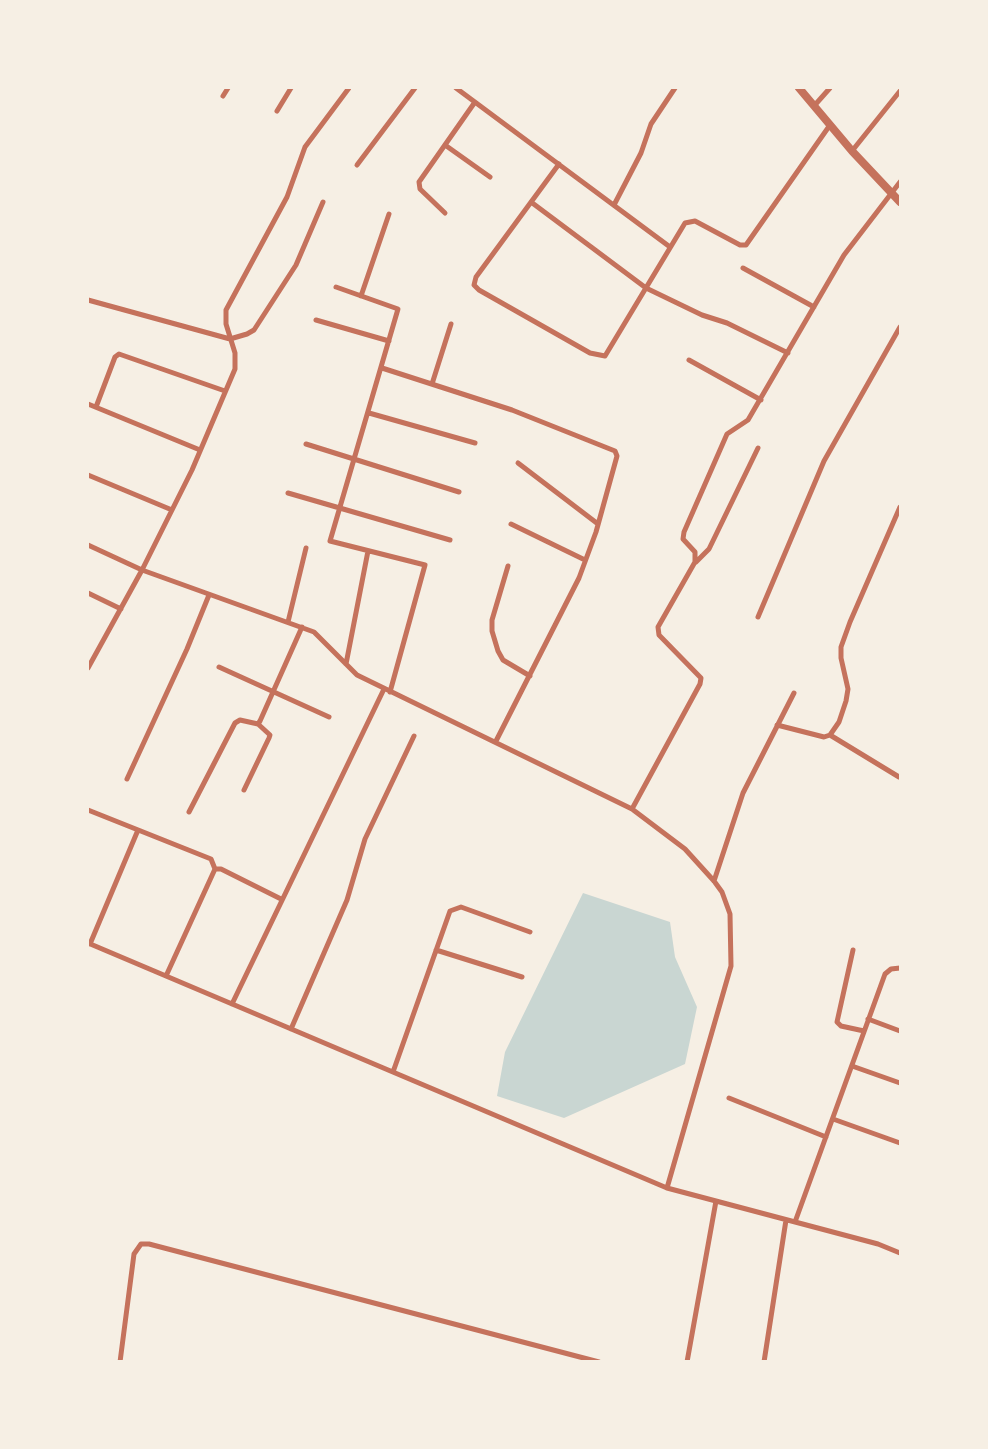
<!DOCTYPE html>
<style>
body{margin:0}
#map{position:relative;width:988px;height:1449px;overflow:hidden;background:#f6efe4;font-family:Poppins,sans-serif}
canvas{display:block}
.frame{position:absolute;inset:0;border:89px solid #f6efe4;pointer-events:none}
</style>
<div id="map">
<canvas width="988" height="1449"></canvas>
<div class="frame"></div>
</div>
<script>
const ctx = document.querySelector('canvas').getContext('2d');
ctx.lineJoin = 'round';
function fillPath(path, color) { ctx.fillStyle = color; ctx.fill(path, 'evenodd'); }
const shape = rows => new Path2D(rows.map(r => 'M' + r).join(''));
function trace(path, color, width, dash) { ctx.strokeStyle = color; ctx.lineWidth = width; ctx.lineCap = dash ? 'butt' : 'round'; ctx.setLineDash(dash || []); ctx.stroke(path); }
fillPath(shape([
 [583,893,670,922,675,957,697,1007,685,1064,564,1118,497,1096,505,1052]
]), '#c9d6d2');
trace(shape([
 [456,88,670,247],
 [223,96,228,88],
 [814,106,830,88],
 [277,111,291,88],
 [445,145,490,177],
 [852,151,900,91],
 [559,164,476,277,474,285,479,290,590,353,605,356,685,223,695,221,740,245,746,245,830,125],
 [357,165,415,88],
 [531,202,646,288,702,315,727,323,788,353],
 [614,205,641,153,651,124,675,88],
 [445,213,420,189,419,182,475,102],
 [743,268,814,307],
 [336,287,398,309,330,541,425,565,390,692],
 [361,296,389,214],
 [88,300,230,339,247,334,254,330,296,265,323,202],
 [316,320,389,341],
 [689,360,761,400],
 [382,368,512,410,615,451,617,456,596,532,579,578,496,741],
 [432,384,451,324],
 [88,404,200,450],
 [96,407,115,357,119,354,225,391],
 [369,413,475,443],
 [306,444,459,492],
 [518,463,598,524],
 [88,475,172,510],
 [288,493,450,540],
 [511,524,585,560],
 [88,545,142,570,314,632,357,675,632,809,685,849,714,881,722,892,730,914,731,966,667,1188],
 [696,562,709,549,758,448],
 [508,566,492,620,492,631,498,651,503,660,530,676],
 [88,593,121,609],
 [758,617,824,461,900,327],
 [288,622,306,548],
 [346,664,368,551],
 [219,667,329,717],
 [88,668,142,570,192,470,235,369,235,353,226,324,226,310,287,197,305,147,349,88],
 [777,725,824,737,830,735,839,722,846,701,848,689,841,658,841,647,850,622,900,507],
 [830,735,899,777],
 [127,779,187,649,209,595],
 [244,790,269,738,270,735,258,724],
 [632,809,700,684,701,678,659,635,658,627,695,562,695,552,683,539,684,532,727,434,748,420,844,255,900,182],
 [88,810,211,859,215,869],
 [189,812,235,723,240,720,258,724,260,721,302,627],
 [714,881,743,793,794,693],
 [88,943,667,1188,878,1244,900,1253],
 [90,944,138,830],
 [436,950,522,977],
 [853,950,837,1022,841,1026,864,1031],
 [166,976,215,869,221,869,281,899],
 [232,1004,384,689],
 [868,1019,900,1031],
 [291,1029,347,900,365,839,414,736],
 [852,1066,900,1083],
 [393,1072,450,911,461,907,530,932],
 [729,1098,826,1137],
 [833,1119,900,1143],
 [795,1222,885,974,891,969,900,968],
 [120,1362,134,1254,141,1244,149,1244,599,1362],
 [687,1362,716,1201],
 [764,1362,786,1220]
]), '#c5725c', 5);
trace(shape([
 [799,88,852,151,900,202]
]), '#c5725c', 8);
</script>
